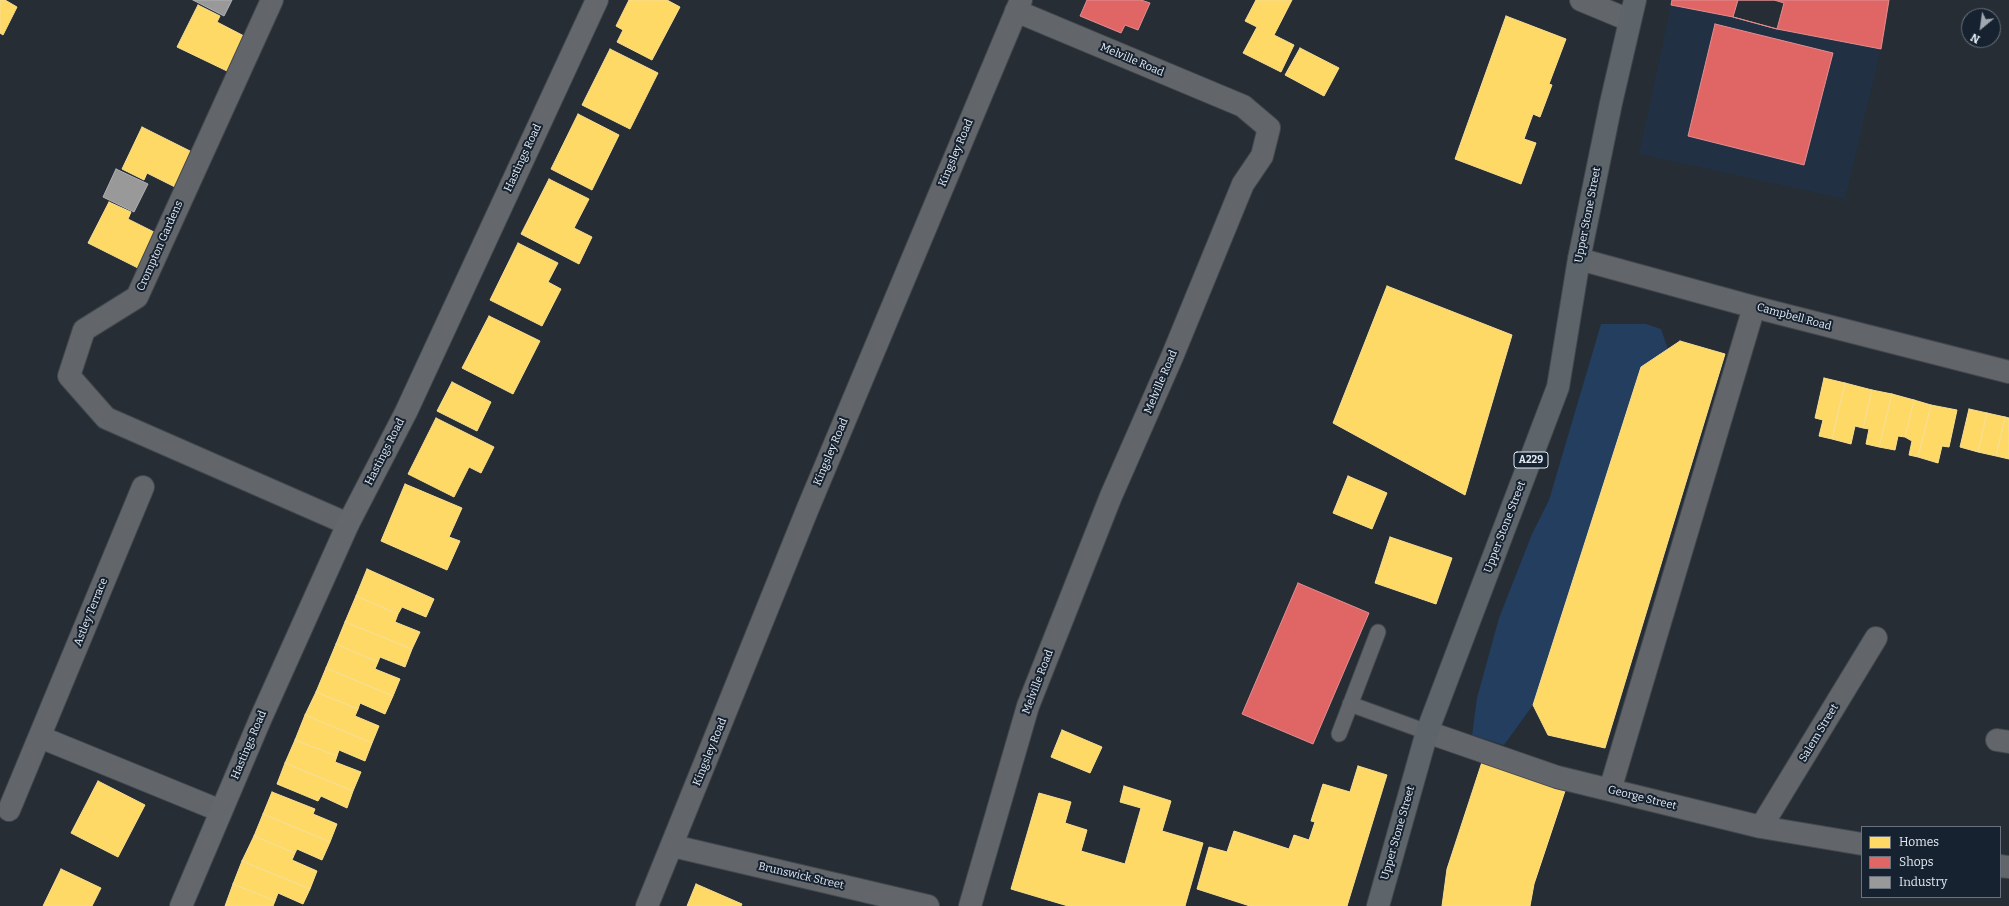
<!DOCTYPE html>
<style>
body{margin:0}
#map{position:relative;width:2009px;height:906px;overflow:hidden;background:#262d34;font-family:Bitter,serif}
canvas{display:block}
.legend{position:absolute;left:1861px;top:826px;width:140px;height:72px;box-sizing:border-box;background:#172230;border:1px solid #69727e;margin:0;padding:5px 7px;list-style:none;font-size:12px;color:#e3ebf4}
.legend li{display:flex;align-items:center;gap:8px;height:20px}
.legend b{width:20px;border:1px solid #69727e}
.north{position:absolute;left:1961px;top:8px;width:40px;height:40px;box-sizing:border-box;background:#172230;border:1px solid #69727e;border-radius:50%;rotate:209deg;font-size:11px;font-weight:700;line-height:16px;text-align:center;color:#e3ebf4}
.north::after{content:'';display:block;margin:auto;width:14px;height:18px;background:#a1a8b1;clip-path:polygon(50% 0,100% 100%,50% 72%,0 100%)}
</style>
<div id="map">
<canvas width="2009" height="906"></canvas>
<ul class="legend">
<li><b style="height:11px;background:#ffd966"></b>Homes</li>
<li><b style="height:11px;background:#e06666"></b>Shops</li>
<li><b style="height:11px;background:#999"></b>Industry</li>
</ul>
<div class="north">N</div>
</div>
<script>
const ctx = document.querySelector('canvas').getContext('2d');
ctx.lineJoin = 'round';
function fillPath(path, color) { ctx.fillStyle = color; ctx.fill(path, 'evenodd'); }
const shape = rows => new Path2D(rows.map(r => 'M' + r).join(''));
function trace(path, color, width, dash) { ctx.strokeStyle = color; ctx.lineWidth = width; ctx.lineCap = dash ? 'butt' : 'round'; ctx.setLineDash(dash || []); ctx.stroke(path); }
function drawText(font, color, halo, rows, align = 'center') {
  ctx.font = font + ' Bitter,serif'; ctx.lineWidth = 4; ctx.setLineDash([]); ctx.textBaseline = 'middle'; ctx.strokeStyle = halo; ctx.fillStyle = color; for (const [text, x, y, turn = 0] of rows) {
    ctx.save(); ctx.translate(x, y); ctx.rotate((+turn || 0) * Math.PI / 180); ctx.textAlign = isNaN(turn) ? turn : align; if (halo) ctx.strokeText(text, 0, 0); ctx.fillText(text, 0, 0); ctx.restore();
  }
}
fillPath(shape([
 [1671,5,1733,17,1777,29,1881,49,1845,199,1639,154]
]), '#223043');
fillPath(shape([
 [1601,324,1646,324,1661,329,1668,349,1641,367,1533,705,1504,745,1472,735,1477,698,1499,618,1532,534,1549,500]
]), '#233e5e');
const homes = shape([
 [0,0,5,0,17,7,3,35,0,33,0,0],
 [629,0,667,0,680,7,652,60,617,42,623,30,616,26,629,0],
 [1256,0,1292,0,1274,35,1294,45,1281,72,1243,53,1257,27,1245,21,1256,0],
 [198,5,220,16,217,22,244,36,227,71,177,47,198,5],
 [1506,16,1566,39,1549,84,1552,85,1540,117,1533,114,1524,139,1536,143,1521,184,1455,159,1506,16],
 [1300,48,1339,68,1324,96,1285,75,1300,48],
 [610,49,658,73,630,129,582,105,610,49],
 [578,114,619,135,592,190,551,169,578,114],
 [142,127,192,152,175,187,147,173,144,180,122,169,142,127],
 [549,179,589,199,574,228,592,237,579,264,521,234,549,179],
 [109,202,131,212,128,219,156,233,138,268,88,243,109,202],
 [518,243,558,263,548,282,561,289,542,326,490,300,518,243],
 [1387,286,1512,335,1465,495,1333,423,1387,286],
 [489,316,540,341,513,394,462,368,489,316],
 [1680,341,1725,354,1605,748,1548,735,1533,705,1641,367,1680,341],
 [1824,378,1845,383,1832,439,1819,436,1823,420,1815,418,1824,378],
 [452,382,491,402,477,431,437,411,452,382],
 [1845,383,1872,390,1863,428,1855,426,1851,444,1832,439,1845,383],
 [1872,390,1892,394,1879,447,1866,444,1869,429,1863,428,1872,390],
 [1892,394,1914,400,1905,437,1898,436,1895,450,1879,447,1892,394],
 [1914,400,1931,405,1918,457,1909,455,1912,441,1905,437,1914,400],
 [1931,405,1957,410,1949,447,1942,446,1938,463,1918,457,1931,405],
 [1969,409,1987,413,1978,452,1960,447,1969,409],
 [1987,413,2005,417,1996,456,1978,452,1987,413],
 [2005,417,2009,418,2009,459,1996,456,2005,417],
 [436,418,494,447,481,473,469,467,454,497,408,474,436,418],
 [1348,476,1387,493,1372,529,1333,513,1348,476],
 [405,484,462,508,449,537,460,541,447,570,381,541,405,484],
 [1390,537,1452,558,1436,604,1375,583,1390,537],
 [367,569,434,599,426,617,402,607,398,614,356,596,367,569],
 [356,596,398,614,395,622,420,632,412,649,345,622,356,596],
 [345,622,412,649,405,667,380,657,378,662,336,644,345,622],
 [336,644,378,662,375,669,400,679,393,696,326,668,336,644],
 [326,668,393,696,385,714,360,703,358,709,316,692,326,668],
 [316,692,358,709,355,716,379,726,372,743,305,715,316,692],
 [305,715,372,743,365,761,339,750,337,756,295,740,305,715],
 [1062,730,1102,747,1090,773,1051,757,1062,730],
 [295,740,337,756,335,762,361,772,353,791,285,763,295,740],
 [1483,759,1566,788,1534,884,1530,906,1442,906,1447,869,1483,759],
 [285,763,353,791,347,808,321,796,318,801,277,784,285,763],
 [1358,766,1387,775,1347,906,1250,906,1197,889,1209,847,1227,852,1234,831,1289,849,1294,835,1309,840,1315,822,1311,821,1323,784,1350,792,1358,766],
 [98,781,145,805,118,857,71,833,98,781],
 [1124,786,1171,801,1162,831,1203,843,1185,906,1068,906,1011,889,1039,793,1071,802,1065,823,1087,830,1081,851,1125,864,1141,808,1120,802,1124,786],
 [272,792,315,809,313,814,337,824,330,842,263,814,272,792],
 [263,814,330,842,322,860,297,849,295,853,254,836,263,814],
 [254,836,295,853,292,860,317,871,310,889,242,861,254,836],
 [242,861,310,889,303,904,278,893,275,901,233,884,242,861],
 [61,869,101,888,92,906,43,906,61,869],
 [233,884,275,901,273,906,225,906,233,884],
 [696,884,742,904,741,906,687,906,696,884]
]);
fillPath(homes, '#ffd966');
trace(homes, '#f7de91', 1);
const shops = shape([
 [1087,0,1141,0,1150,3,1138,30,1125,25,1121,33,1080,16,1087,0],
 [1672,0,1889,0,1881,49,1777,29,1733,17,1671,5,1672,0],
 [1738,0,1774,0,1784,3,1777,29,1733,17,1738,0],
 [1715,24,1833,53,1804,165,1688,136,1715,24],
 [1298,583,1369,613,1313,744,1242,714,1298,583]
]);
fillPath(shops, '#e06666');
trace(shops, '#e18e91', 1);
const industry = shape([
 [193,0,232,0,224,16,193,0],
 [116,169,148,184,134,212,103,197,116,169]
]);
fillPath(industry, '#999');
trace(industry, '#afb2b4', 1);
const lane = shape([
 [1350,704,1427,732],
 [1339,734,1378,632]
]);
const street = shape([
 [272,0,137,297,84,330,69,376,106,418,348,524],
 [1581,0,1629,20],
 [1579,259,1754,307,2009,372],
 [1427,732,1557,777,1761,827,1862,844],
 [40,737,221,811],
 [1997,740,2009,742],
 [1610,790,1754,307],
 [9,810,143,487],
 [1761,827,1876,638],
 [673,846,928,906],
 [2000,866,2009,867],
 [647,906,808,508,1021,0],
 [970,906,1028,706,1111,496,1172,357,1243,184,1262,156,1269,128,1243,106,1016,11]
]);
const secondary = shape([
 [181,906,260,720,348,524,406,412,597,0]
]);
const highway = shape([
 [1378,906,1427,732,1558,387,1579,259,1611,103,1635,0]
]);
trace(lane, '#41484e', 17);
trace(street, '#41484e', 24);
trace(secondary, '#41484e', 24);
trace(highway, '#41484e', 24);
trace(lane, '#626569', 15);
trace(street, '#626569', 22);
trace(secondary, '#64686c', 22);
trace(highway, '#5d646a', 22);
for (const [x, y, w] of [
 [1531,460,34]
]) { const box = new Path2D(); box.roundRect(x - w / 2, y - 8, w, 16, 3); ctx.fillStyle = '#172230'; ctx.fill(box); trace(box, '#e3ebf4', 1); }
drawText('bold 10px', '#e3ebf4', null, [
 ["A229",1531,460]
]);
drawText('11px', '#e3ebf4', '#172230', [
 ["Melville Road",1132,60,23],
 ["Kingsley Road",956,153,-67],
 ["Hastings Road",523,158,-65],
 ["Upper Stone Street",1588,215,-79],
 ["Crompton Gardens",160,246,-66],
 ["Campbell Road",1794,317,15],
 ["Melville Road",1161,382,-67],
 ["Hastings Road",385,452,-63],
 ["Kingsley Road",831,452,-67],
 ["Upper Stone Street",1505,527,-69],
 ["Astley Terrace",91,612,-68],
 ["Melville Road",1038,682,-69],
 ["Salem Street",1819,733,-59],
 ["Hastings Road",249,745,-67],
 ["Kingsley Road",710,752,-68],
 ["George Street",1642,798,14],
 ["Upper Stone Street",1398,833,-74],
 ["Brunswick Street",801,876,13]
]);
</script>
